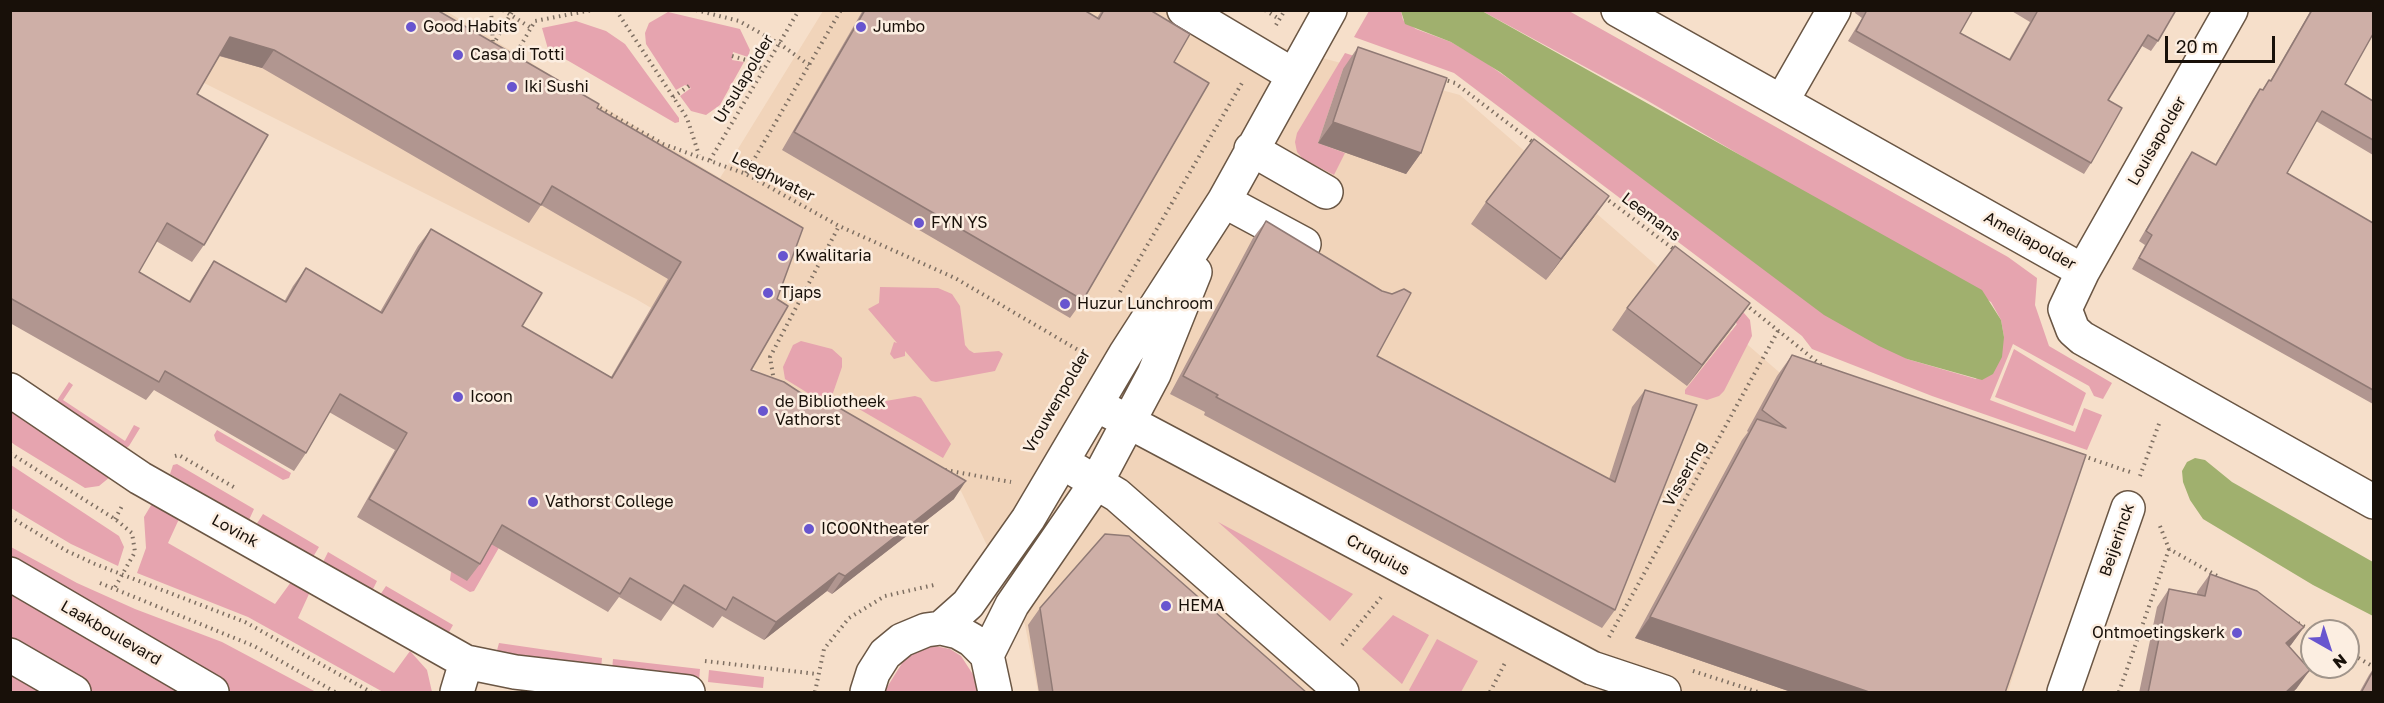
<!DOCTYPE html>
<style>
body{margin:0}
#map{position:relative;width:2384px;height:703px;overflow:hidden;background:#f6dfca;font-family:"Golos Text",sans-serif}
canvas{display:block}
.frame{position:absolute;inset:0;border:12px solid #181009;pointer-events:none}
.north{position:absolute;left:2300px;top:619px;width:60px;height:60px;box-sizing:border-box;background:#fceee1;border:2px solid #a1958b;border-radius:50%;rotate:141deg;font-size:16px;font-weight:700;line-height:24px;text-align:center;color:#181009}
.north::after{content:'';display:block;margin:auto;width:21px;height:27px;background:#6855cf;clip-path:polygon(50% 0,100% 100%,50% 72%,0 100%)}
.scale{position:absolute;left:2165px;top:36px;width:110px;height:27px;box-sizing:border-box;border:3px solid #181009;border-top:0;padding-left:8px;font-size:18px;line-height:21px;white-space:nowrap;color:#181009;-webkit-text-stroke:4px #fceee1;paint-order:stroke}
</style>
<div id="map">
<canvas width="2384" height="703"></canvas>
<div class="frame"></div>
<div class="north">N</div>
<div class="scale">20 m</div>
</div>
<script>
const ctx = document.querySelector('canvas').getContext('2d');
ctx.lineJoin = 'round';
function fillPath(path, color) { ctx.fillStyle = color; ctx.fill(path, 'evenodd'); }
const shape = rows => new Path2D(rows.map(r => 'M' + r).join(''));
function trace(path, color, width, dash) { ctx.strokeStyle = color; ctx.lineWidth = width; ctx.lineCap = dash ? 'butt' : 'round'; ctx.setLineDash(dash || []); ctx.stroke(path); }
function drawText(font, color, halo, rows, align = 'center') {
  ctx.font = font + ' "Golos Text",sans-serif'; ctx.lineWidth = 5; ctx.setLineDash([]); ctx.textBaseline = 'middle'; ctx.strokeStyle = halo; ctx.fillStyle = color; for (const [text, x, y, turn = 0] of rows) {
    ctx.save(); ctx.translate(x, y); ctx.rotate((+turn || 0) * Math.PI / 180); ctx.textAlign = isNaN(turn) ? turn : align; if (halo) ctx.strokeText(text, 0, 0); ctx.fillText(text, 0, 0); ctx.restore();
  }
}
fillPath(shape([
 [60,11,446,11,720,178,823,11,1179,11,1222,31,1460,95,1779,372,2076,474,2008,692,1038,692,1025,625,961,491,636,299]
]), '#f1d4ba');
fillPath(shape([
 [1369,11,1401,11,1403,20,1416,29,1451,42,1482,60,1907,359,1976,379,2004,337,2001,320,1991,302,1648,101,1482,11,1569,11,2008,257,2037,278,2035,305,2049,346,2112,383,2103,399,2094,396,2089,386,2013,344,1990,400,2075,432,2084,408,2102,415,2087,450,1932,396,1812,349,1802,336,1779,318,1454,73,1354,37],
 [668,12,740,29,750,50,748,57,733,52,732,60,744,62,720,105,706,115,691,111,680,96,691,88,685,85,676,90,646,44,645,33,649,23],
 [576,21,606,31,625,44,679,118,679,122,675,123,548,49,542,28],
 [1345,53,1382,65,1343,69,1318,143,1345,153,1334,175,1303,159,1297,152,1295,142,1297,133],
 [880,287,938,288,952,294,960,306,965,345,969,350,974,353,999,351,1003,354,995,371,936,382,931,381,905,351,905,356,894,359,890,354,894,342,897,343,868,309,879,303],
 [1738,306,1750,320,1752,336,1724,391,1719,396,1707,400,1685,394,1685,390,1737,324,1729,317],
 [801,341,832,349,842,358,842,367,833,393,829,397,816,398,785,379,783,367,793,345],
 [2014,349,2086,393,2073,426,1995,397],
 [69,382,73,385,63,400,113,433,125,441,134,425,140,428,129,446,126,448,108,437,56,402],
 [915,396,921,398,951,444,943,458,859,409,862,405],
 [10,411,91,466,110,477,99,486,85,488,15,445,11,442],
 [217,430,291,473,289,478,283,480,216,441,214,435],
 [177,464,254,509,249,520,170,474,173,465],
 [11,465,119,536,124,547,118,566,71,544,11,508],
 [153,502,179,519,168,543,275,604,291,582,309,594,298,618,394,673,410,651,427,670,432,692,383,692,248,617,137,573,146,548,144,517],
 [263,514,319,547,313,557,256,525],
 [1218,522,1353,594,1330,621],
 [499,527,508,532,474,591,470,592,450,580,451,572],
 [11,547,77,583,135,609,222,642,316,692,230,692,11,564],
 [328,552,377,581,372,591,323,562],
 [11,586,193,692,94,692,11,643],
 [386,586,453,625,448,634,380,595],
 [1393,615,1429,635,1402,684,1362,649],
 [1437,639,1478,661,1461,692,1411,692,1409,690],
 [499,643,602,658,601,669,496,654],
 [935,646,950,649,961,656,974,676,977,692,884,692,904,660,916,651],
 [613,659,700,669,699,681,612,670],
 [11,667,54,692,11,692],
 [709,670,764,677,763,688,708,682]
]), '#e6a4af');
fillPath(shape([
 [1401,11,1482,11,1982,290,2001,320,2004,337,2002,357,1993,374,1982,380,1907,359,1879,346,1824,315,1500,72,1451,42,1405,24],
 [2195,458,2205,460,2232,482,2373,562,2373,616,2313,585,2203,519,2190,500,2183,482,2182,471,2187,462]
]), '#a0b06e');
const minor = shape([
 [1184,10,1293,75],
 [1618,10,2083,271,2065,309,2073,330,2082,338,2374,502],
 [1782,101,1834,10],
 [1251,149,1326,192],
 [1224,201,1304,244],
 [2083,271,2231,10],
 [10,390,140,478,466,662,515,672,688,692],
 [1097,405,1592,668,1664,692],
 [1077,471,1117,495,1342,692],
 [941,628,968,604,1028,519,1126,353,1224,201,1330,10],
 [987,655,1012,605,1096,483,1154,374,1195,272],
 [457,692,466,662],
 [867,692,873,673,885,654,902,640,926,630,941,628,958,632,972,640,987,655,995,692],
 [2064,692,2128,508]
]);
const major = shape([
 [10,574,212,692],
 [10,655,74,692]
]);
trace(minor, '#6a5644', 36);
trace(major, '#6a5644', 36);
trace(shape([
 [491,10,493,44],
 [503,10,531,28],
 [616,10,687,118,699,155],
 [696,10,739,21,780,44,809,65],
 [1265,10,1279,19],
 [1276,25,1285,10],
 [493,45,513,10],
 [732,56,746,60,764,70],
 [514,57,535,21,592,10],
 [1442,79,1455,83,1534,143],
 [673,97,689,86],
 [595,105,663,144,746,174,839,226,955,278,1085,354],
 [710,160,799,10],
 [746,173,841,10],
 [1604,197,1675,250],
 [1120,292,1242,83],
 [1745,304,1821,365],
 [774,381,770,357,839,226],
 [10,453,115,519,132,533,135,552,114,589],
 [175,456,179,455,237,489],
 [2083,456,2130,472],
 [945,470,1011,482],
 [2140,476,2160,421],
 [10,517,67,551,95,564,245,622,371,692],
 [115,519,122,506],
 [2160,526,2169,549,2219,577],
 [100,583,254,646,335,692],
 [2298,623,2312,631],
 [1609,637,1778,331],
 [1342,645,1383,595],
 [2348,652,2374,667],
 [705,661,817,674],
 [1693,671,1758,692],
 [815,692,824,649,849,618,885,596,934,585],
 [1490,692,1506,661],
 [2119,692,2169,549]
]), '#7e6f62', 4, [1.5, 4.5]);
trace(minor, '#fff', 33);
trace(major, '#fff', 33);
fillPath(shape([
 [10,10,437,10,597,108,777,299,751,370,954,499,832,594,827,591,764,640,722,616,713,628,673,604,661,621,619,597,608,612,491,544,480,564,467,581,357,517,395,450,329,412,306,453,294,471,154,390,146,400,10,323],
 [219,56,262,68,529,223,541,205,668,279,611,377,522,326,431,229,418,246,380,312,306,268,293,286,284,302,214,261,202,279,189,301,139,272,156,241,192,262,204,245,197,94],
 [863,10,1084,10,1097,18,1102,10,1150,10,1174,62,1083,300,1070,318,782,150],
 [1856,10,1973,10,1960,33,2009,59,2030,22,2010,10,2176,10,2158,41,2151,51,2142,46,2108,100,2091,163,2084,174,1848,41,1862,18,1855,13],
 [2311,10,2373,10,2345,84,2373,101,2373,155,2316,121,2287,173,2373,223,2373,404,2132,269,2145,245,2139,241,2185,162,2192,152,2215,165,2253,99,2260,89,2262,90,2269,80,2270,81],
 [1358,47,1421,153,1406,174,1318,143,1343,69],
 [1486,202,1594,217,1546,280,1471,224],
 [1266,221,1377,356,1609,479,1632,407,1645,390,1615,610,1602,628,1204,415,1205,412,1170,394,1253,238],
 [1627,308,1735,324,1687,386,1612,330],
 [1792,355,2005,693,1794,693,1635,638,1742,440,1748,432,1747,431,1777,376],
 [2210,574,2304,627,2289,647,2297,688,2292,693,2139,693,2157,607,2169,589,2197,594,2197,592],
 [1040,608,1307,693,1039,693,1028,625],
 [2373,669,2373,693,2359,693,2369,675]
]), '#b19690');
fillPath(shape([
 [230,37,274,50,262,68,217,55],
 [1333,122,1421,153,1406,174,1318,143],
 [1609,196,1594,217,1546,280,1561,259],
 [1750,303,1735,324,1687,386,1702,365],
 [966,481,954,499,832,594,845,576],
 [839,573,827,591,764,640,776,622],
 [1650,617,1872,693,1794,693,1635,638],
 [2304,627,2291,645,2273,661,2286,643],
 [2310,670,2297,688,2292,693,2285,693]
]), '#907a75');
const building = shape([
 [10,10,437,10,599,104,597,108,803,228,777,299,788,306,751,370,784,382,813,401,817,395,966,481,845,576,839,573,776,622,733,597,726,610,684,585,673,603,630,578,620,594,502,525,480,564,369,499,407,433,340,394,306,453,165,371,159,382,10,298,10,10],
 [230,37,274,50,541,205,552,186,681,262,612,378,522,326,542,293,431,229,382,313,306,268,286,302,214,261,190,302,139,272,167,223,204,245,268,135,197,94,230,37],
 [865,10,1084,10,1099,19,1104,10,1150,10,1190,34,1174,62,1209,83,1083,300,794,132,865,10],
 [1867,10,1973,10,1960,33,2010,60,2037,12,2035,10,2176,10,2158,41,2148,35,2108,100,2122,108,2091,163,1856,31,1867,10],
 [2312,10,2373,10,2373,34,2345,84,2373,101,2373,140,2322,111,2287,173,2373,223,2373,390,2139,258,2152,235,2146,231,2192,152,2216,165,2260,89,2263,90,2269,80,2271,81,2312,10],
 [1358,47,1447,78,1421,153,1333,122,1358,47],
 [1534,139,1609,196,1561,259,1486,202,1534,139],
 [1266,221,1382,291,1392,294,1404,289,1411,293,1377,356,1615,482,1645,390,1697,405,1615,610,1216,397,1218,395,1183,376,1266,221],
 [1675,246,1750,303,1702,365,1627,308,1675,246],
 [1792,355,2086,455,2005,693,1872,693,1650,617,1757,419,1786,428,1762,410,1792,355],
 [1105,534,1129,536,1307,693,1053,693,1040,608,1105,534],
 [2210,574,2257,591,2304,627,2286,643,2310,670,2285,693,2148,693,2169,589,2205,596,2210,574],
 [2373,671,2373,693,2361,693,2373,671]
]);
fillPath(building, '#ceafa7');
trace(building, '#907a75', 1.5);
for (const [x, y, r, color] of [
 [411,27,6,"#6855cf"],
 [861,27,6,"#6855cf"],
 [458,55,6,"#6855cf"],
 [512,87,6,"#6855cf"],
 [919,223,6,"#6855cf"],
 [783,256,6,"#6855cf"],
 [768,293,6,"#6855cf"],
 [1065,304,6,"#6855cf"],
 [458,397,6,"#6855cf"],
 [763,411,6,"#6855cf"],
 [533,502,6,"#6855cf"],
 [809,529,6,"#6855cf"],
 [1166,606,6,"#6855cf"],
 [2237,633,6,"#6855cf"]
]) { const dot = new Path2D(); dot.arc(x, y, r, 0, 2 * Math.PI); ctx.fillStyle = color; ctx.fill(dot); trace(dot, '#fceee1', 2); }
drawText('16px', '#181009', '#fceee1', [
 ["Good Habits",423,27],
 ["Jumbo",873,27],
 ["Casa di Totti",470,55],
 ["Iki Sushi",524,87],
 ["FYN YS",931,223],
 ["Kwalitaria",795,256],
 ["Tjaps",780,293],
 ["Huzur Lunchroom",1077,304],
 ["Icoon",470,397],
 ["de Bibliotheek",775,402],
 ["Vathorst",775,420],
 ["Vathorst College",545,502],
 ["ICOONtheater",821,529],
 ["HEMA",1178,606],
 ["Ontmoetingskerk",2225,633,"right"]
], 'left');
drawText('16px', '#181009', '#fceee1', [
 ["Ursulapolder",744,79,-59],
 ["Louisapolder",2157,141,-60],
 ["Leeghwater",773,177,27],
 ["Leemans",1651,217,37],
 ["Ameliapolder",2030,241,29],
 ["Vrouwenpolder",1057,401,-60],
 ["Vissering",1685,474,-61],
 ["Lovink",235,531,29],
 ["Beijerinck",2117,540,-71],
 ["Cruquius",1378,555,28],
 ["Laakboulevard",111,633,30]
]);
</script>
